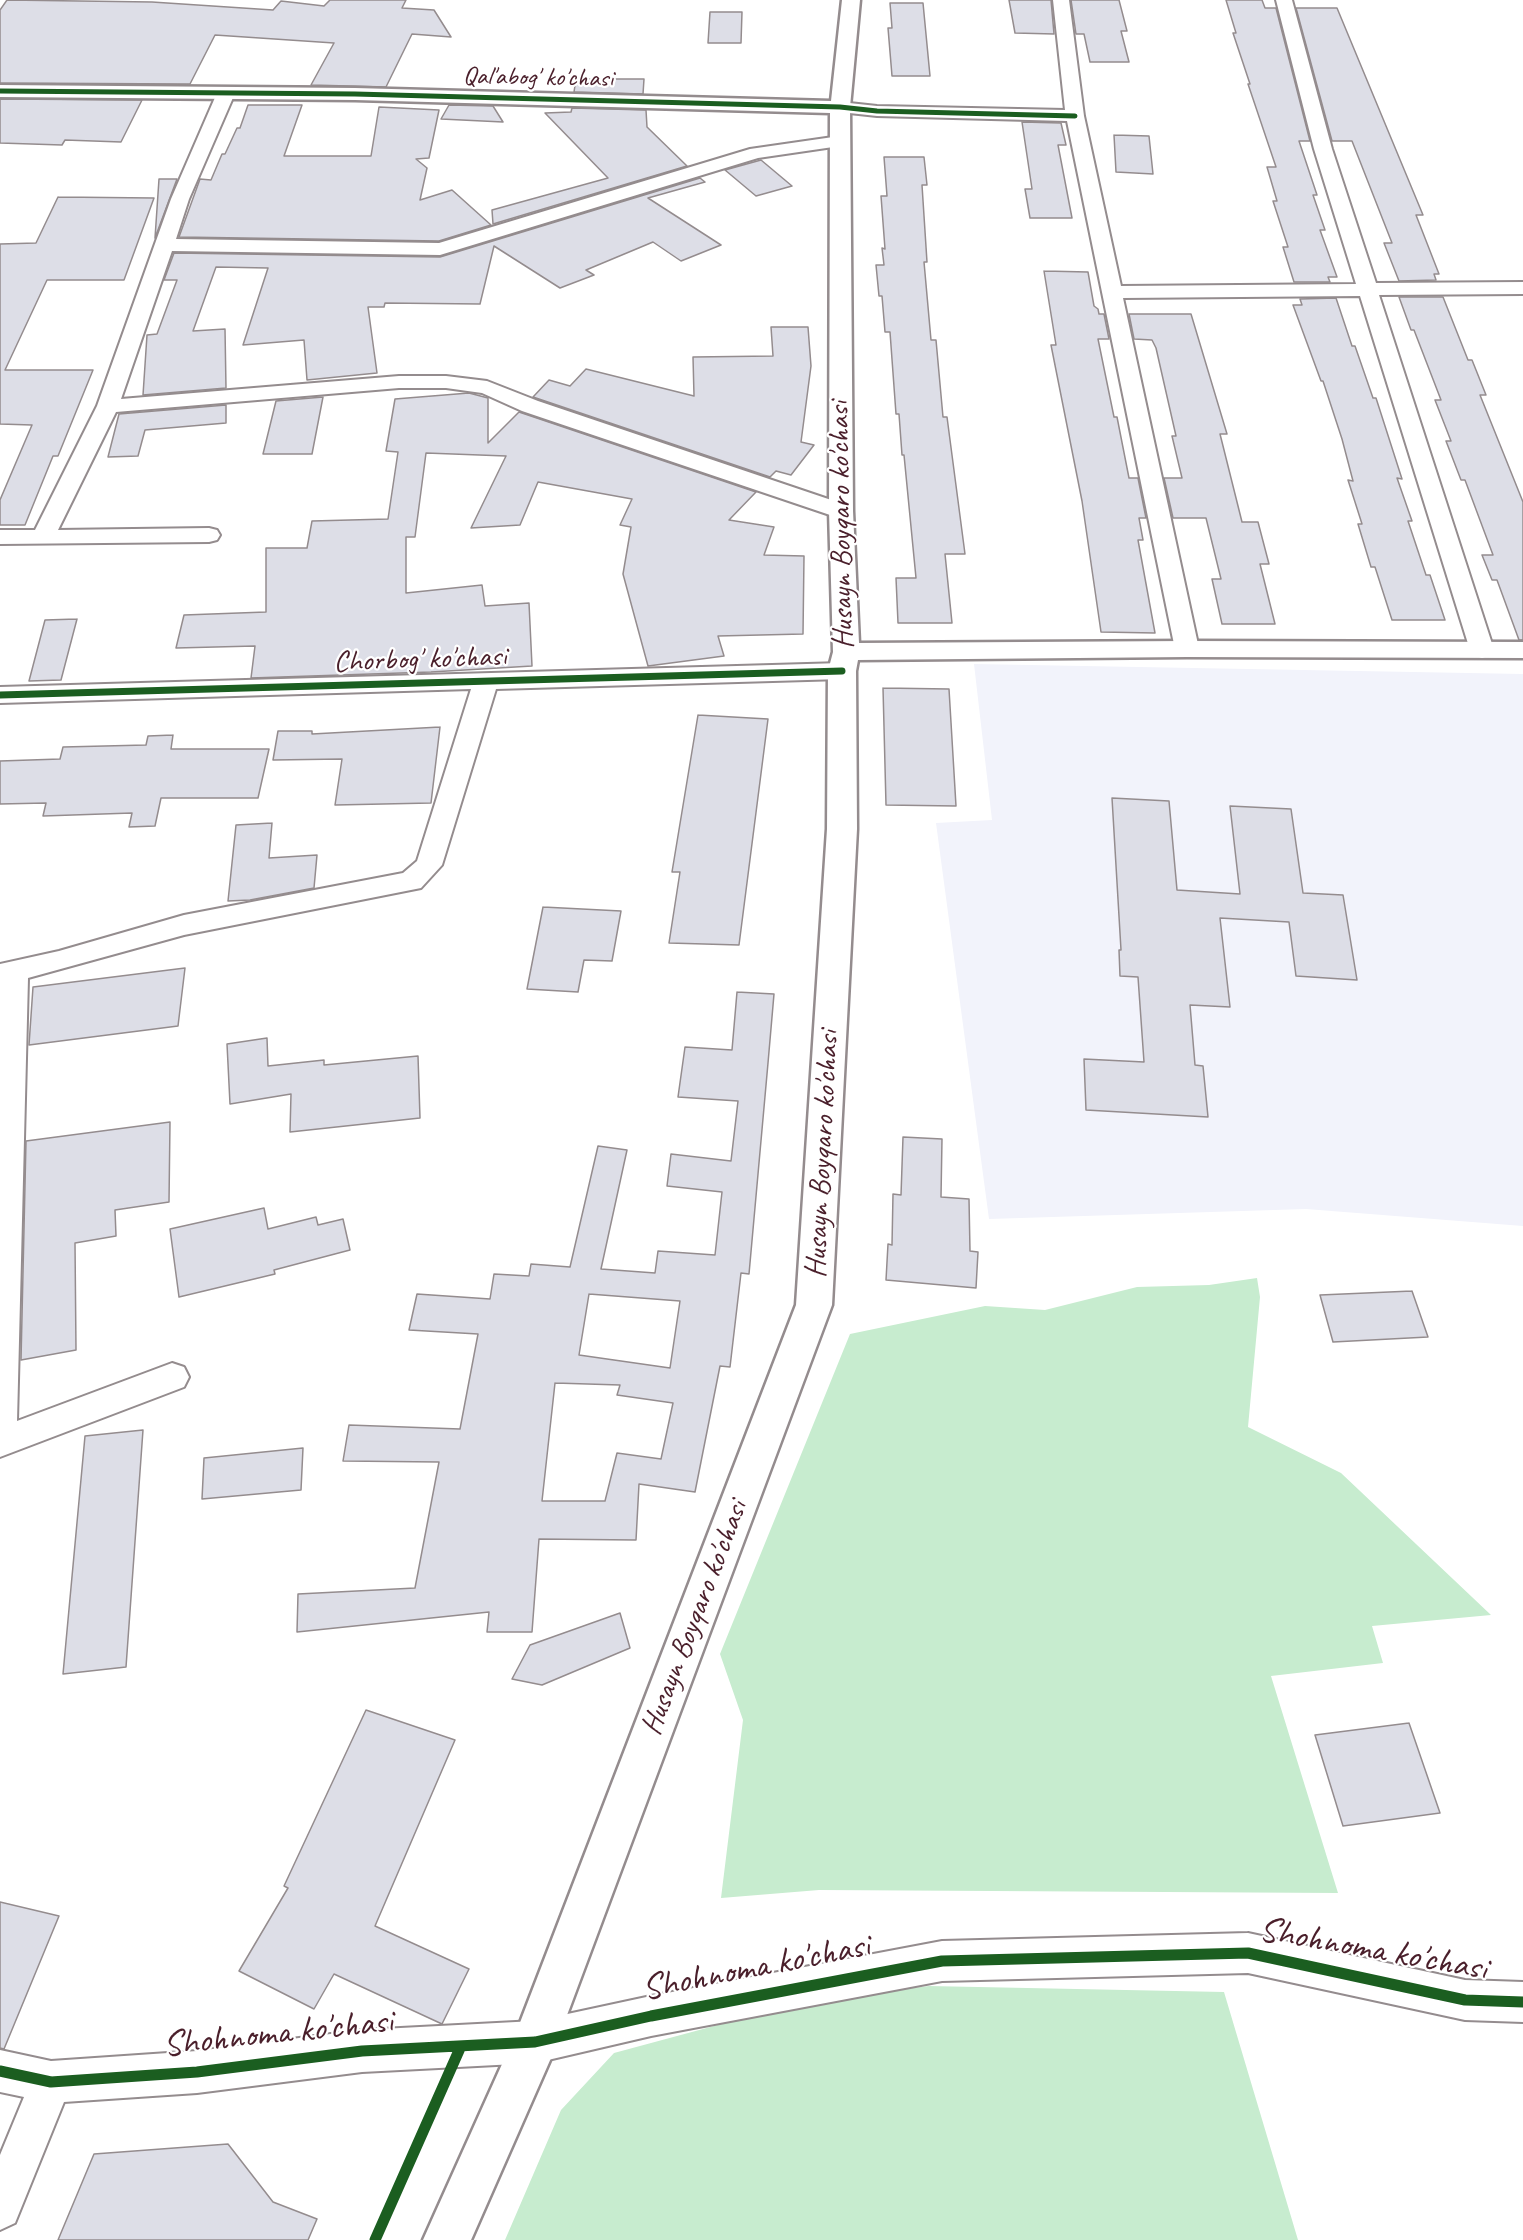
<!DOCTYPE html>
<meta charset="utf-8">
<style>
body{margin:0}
canvas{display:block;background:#fff}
</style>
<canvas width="1523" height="2240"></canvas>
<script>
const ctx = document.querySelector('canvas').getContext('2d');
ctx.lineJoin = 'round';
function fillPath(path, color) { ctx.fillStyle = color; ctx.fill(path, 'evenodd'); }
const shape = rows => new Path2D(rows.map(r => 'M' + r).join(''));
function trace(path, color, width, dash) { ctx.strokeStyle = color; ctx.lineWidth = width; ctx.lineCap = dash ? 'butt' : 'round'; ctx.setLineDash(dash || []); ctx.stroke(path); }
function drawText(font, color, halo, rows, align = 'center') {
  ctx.font = font + ' Caveat,sans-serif'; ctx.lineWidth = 4.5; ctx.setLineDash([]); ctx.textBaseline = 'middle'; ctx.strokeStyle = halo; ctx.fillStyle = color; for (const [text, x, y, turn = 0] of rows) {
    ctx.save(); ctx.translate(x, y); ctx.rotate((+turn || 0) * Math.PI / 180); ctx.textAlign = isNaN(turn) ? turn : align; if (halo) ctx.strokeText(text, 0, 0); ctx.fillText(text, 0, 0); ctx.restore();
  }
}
fillPath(shape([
 [974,664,1523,674,1523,1226,1306,1209,989,1219,936,823,992,820]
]), '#f2f3fb');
fillPath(shape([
 [1257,1278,1260,1297,1248,1427,1341,1473,1491,1615,1372,1626,1383,1663,1271,1676,1338,1893,819,1890,721,1898,743,1720,720,1654,850,1334,985,1306,1045,1310,1137,1287,1209,1285],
 [929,1986,1224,1992,1298,2240,505,2240,561,2110,614,2053,803,2002]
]), '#c7eccf');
const building = shape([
 [7,0,152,2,273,10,281,1,324,6,330,0,406,0,402,8,434,10,451,37,412,34,386,87,311,85,334,43,215,35,190,84,0,83,0,10,7,0],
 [1009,0,1051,0,1054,34,1015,33,1009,0],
 [1071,0,1119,0,1127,31,1121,31,1129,62,1090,62,1084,34,1076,34,1071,0],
 [1226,0,1262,0,1265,8,1276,8,1310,141,1299,141,1317,195,1313,195,1325,230,1320,230,1337,277,1328,277,1330,282,1294,282,1283,247,1288,247,1273,201,1277,201,1267,167,1276,167,1248,84,1250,84,1233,33,1236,33,1226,0],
 [890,3,923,3,930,76,892,76,888,28,892,28,890,3],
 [1296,8,1337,8,1423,215,1416,215,1439,274,1434,274,1436,280,1399,281,1384,243,1392,243,1352,141,1332,141,1296,8],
 [710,12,742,12,741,43,708,43,710,12],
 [576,79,644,79,643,94,574,92,576,79],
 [0,99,142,100,121,142,65,140,62,145,0,143,0,99],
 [248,105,302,105,284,156,371,156,379,107,439,110,429,158,416,159,427,168,420,200,452,190,491,225,439,241,179,237,200,179,211,180,222,154,225,154,237,128,240,128,248,105],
 [449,105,493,106,503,122,441,119,449,105],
 [572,108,646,110,647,127,687,166,493,224,492,210,608,178,545,113,571,112,572,108],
 [1022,122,1061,123,1066,145,1058,145,1072,218,1030,218,1025,189,1032,189,1022,122],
 [1114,135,1149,136,1153,174,1116,172,1114,135],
 [884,157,924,157,927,185,922,185,927,262,924,262,931,340,936,340,943,417,947,417,965,554,945,554,952,623,898,623,896,578,916,578,904,455,902,455,899,414,896,414,890,332,885,332,882,296,879,296,876,265,884,265,882,248,885,249,881,196,887,196,884,157],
 [761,160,792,186,756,196,725,170,761,160],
 [700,178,705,182,648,198,721,245,681,261,653,242,586,270,594,275,560,288,494,246,480,304,385,303,384,307,368,307,377,373,307,380,304,340,243,345,268,268,216,267,193,331,225,329,226,388,143,395,147,335,157,334,177,280,164,280,174,253,440,257,700,178],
 [159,179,177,179,155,238,159,179],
 [58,197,154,198,124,280,47,280,5,370,93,370,58,456,53,456,25,525,0,525,0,500,32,425,0,424,0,244,36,243,58,197],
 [1044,271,1088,272,1094,306,1098,309,1099,314,1104,314,1109,339,1098,339,1114,417,1117,417,1129,478,1138,478,1146,518,1139,518,1143,540,1138,540,1155,633,1101,632,1082,501,1051,345,1056,345,1044,271],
 [1399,297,1443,297,1468,360,1472,360,1486,395,1480,395,1523,502,1523,640,1519,640,1497,580,1492,580,1482,555,1493,555,1465,480,1461,480,1446,441,1451,441,1435,400,1441,400,1414,330,1411,330,1399,297],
 [1336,298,1352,346,1355,346,1373,398,1376,398,1402,479,1397,478,1412,521,1408,521,1426,575,1430,575,1445,620,1392,620,1375,567,1371,567,1358,524,1362,524,1348,480,1353,481,1342,439,1323,381,1321,381,1293,305,1302,305,1300,299,1336,298],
 [1129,314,1191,314,1227,434,1220,434,1242,522,1258,522,1269,564,1260,564,1275,624,1222,624,1212,579,1221,579,1206,518,1173,518,1164,478,1182,478,1172,436,1176,436,1156,348,1152,340,1134,339,1129,314],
 [771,327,808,327,811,366,801,442,814,445,791,475,776,471,770,477,533,397,549,380,570,386,586,369,694,396,693,357,773,356,771,327],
 [469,393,488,398,488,443,519,412,756,492,729,520,774,527,764,555,804,556,803,634,718,636,724,656,648,666,623,574,631,527,620,525,632,499,538,482,520,525,471,528,506,456,426,453,415,537,406,537,406,593,482,585,485,606,529,603,532,666,431,672,251,678,255,646,176,648,184,615,266,612,266,548,307,548,312,521,388,519,398,452,386,451,395,399,469,393],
 [323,397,312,454,263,454,276,401,323,397],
 [226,405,226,423,145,430,138,456,108,457,119,414,226,405],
 [77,619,61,680,29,681,45,620,77,619],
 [883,688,949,689,956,806,886,805,883,688],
 [698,715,768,719,739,945,669,943,680,872,672,872,698,715],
 [440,727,431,803,335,805,342,759,273,760,278,731,312,731,312,734,440,727],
 [173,735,171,749,269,749,258,798,161,798,155,826,129,827,132,813,43,816,46,803,0,804,0,761,60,759,63,747,146,745,148,736,173,735],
 [1112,798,1169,801,1177,890,1240,894,1230,806,1291,809,1303,893,1343,895,1357,980,1296,976,1289,922,1220,918,1230,1007,1190,1005,1195,1065,1203,1066,1208,1117,1086,1110,1084,1059,1144,1062,1138,977,1120,976,1119,950,1121,950,1112,798],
 [272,823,269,858,317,855,314,888,250,900,228,901,236,825,272,823],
 [543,907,621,911,612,961,584,960,578,992,527,989,543,907],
 [185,968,178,1026,29,1045,33,987,185,968],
 [737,992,774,994,768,1063,749,1274,741,1273,730,1367,720,1366,695,1492,639,1484,636,1540,539,1539,532,1632,487,1632,489,1612,297,1632,298,1594,415,1588,439,1462,343,1461,349,1425,460,1429,478,1334,409,1330,417,1294,490,1299,494,1274,529,1276,531,1264,570,1267,598,1146,627,1150,601,1269,655,1273,658,1251,715,1255,722,1192,667,1186,671,1154,731,1161,738,1101,678,1097,685,1047,732,1050,737,992],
 [589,1294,680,1301,670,1368,579,1355,589,1294],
 [555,1383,620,1385,617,1395,673,1403,661,1459,617,1453,605,1501,542,1501,555,1383],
 [267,1038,268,1066,324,1060,324,1065,418,1056,420,1118,290,1132,291,1094,230,1104,227,1044,267,1038],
 [170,1122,169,1202,115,1210,116,1236,75,1243,76,1350,21,1360,26,1141,170,1122],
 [903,1137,942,1139,941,1197,969,1199,970,1251,978,1252,976,1288,886,1280,888,1244,892,1245,893,1194,901,1195,903,1137],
 [264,1208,268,1229,316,1217,318,1225,343,1219,350,1250,274,1270,275,1274,179,1297,170,1229,264,1208],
 [1412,1291,1428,1337,1333,1342,1320,1295,1412,1291],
 [143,1430,126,1667,63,1674,85,1436,143,1430],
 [303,1448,301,1490,202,1499,204,1458,303,1448],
 [620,1613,630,1648,542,1685,512,1679,530,1645,620,1613],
 [366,1710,455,1740,375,1926,469,1969,442,2024,334,1974,314,2009,239,1971,288,1888,284,1886,366,1710],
 [1409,1723,1440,1813,1343,1826,1315,1735,1409,1723],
 [0,1902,59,1916,4,2049,0,2048,0,1902],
 [228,2144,273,2202,317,2219,308,2240,58,2240,94,2154,228,2144]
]);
fillPath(building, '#dddee7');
trace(building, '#948c8e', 1.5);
const street = shape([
 [1053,0,1069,0,1084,116,1121,286,1356,284,1314,149,1276,0,1292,0,1332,149,1376,283,1523,282,1523,294,1379,295,1494,650,1491,655,1482,658,1473,655,1470,650,1360,296,1123,298,1199,649,1196,654,1187,657,1178,654,1175,649,1067,121,877,116,840,112,834,111,831,107,834,103,840,102,877,106,1065,110,1053,0],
 [226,88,232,89,235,93,189,199,176,239,439,243,750,149,840,136,846,137,849,141,846,145,840,146,758,158,440,255,172,251,121,399,399,376,446,376,487,381,538,401,849,506,852,511,849,516,841,518,833,516,522,411,482,393,446,388,399,388,116,412,58,530,209,528,217,530,220,535,217,540,209,542,0,544,0,530,35,530,97,406,171,199,217,93,220,89,226,88],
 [842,663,851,665,854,671,851,677,842,679,496,689,442,865,421,888,184,935,28,978,17,1421,172,1363,184,1367,189,1377,184,1387,0,1457,0,964,59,951,184,915,403,873,417,861,471,689,0,703,0,687,842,663],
 [1248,1933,1465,1980,1523,1982,1523,2022,1465,2020,1248,1973,942,1981,651,2036,535,2063,362,2072,197,2093,64,2102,15,2223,0,2230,0,2155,24,2097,0,2092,0,2050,51,2061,197,2051,362,2030,535,2021,651,1996,942,1941,1248,1933]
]);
const secondary = shape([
 [842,0,860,0,850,107,853,511,859,643,1187,641,1523,642,1523,658,1187,657,858,660,856,671,857,829,832,1305,551,2058,471,2240,423,2240,516,2033,796,1305,827,829,828,671,833,652,829,511,830,113,355,100,0,97,0,85,355,88,831,101,842,0]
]);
trace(street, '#948c8e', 4);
trace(secondary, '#948c8e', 5);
fillPath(street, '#fff');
fillPath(secondary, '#fff');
trace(shape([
 [0,91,355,94,840,107,877,111,1075,116]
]), '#1b5e20', 5);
trace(shape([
 [0,695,842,671]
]), '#1b5e20', 7);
trace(shape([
 [0,2071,51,2082,197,2072,362,2051,535,2042,651,2016,942,1961,1248,1953,1465,2000,1523,2002],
 [375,2240,461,2046]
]), '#1b5e20', 11);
drawText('26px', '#4a1f2b', '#fff', [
 ["Qal'abog' ko'chasi",538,78,1]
]);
drawText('30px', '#4a1f2b', '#fff', [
 ["Husayn Boyqaro ko'chasi",842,525,-91],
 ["Сhorbog' ko'chasi",420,660,-2],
 ["Husayn Boyqaro ko'chasi",823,1154,-87],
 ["Husayn Boyqaro ko'chasi",695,1618,-69]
]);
drawText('36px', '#4a1f2b', '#fff', [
 ["Shohnoma ko'chasi",1373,1950,10],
 ["Shohnoma ko'chasi",756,1968,-11],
 ["Shohnoma ko'chasi",278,2034,-6]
]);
</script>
